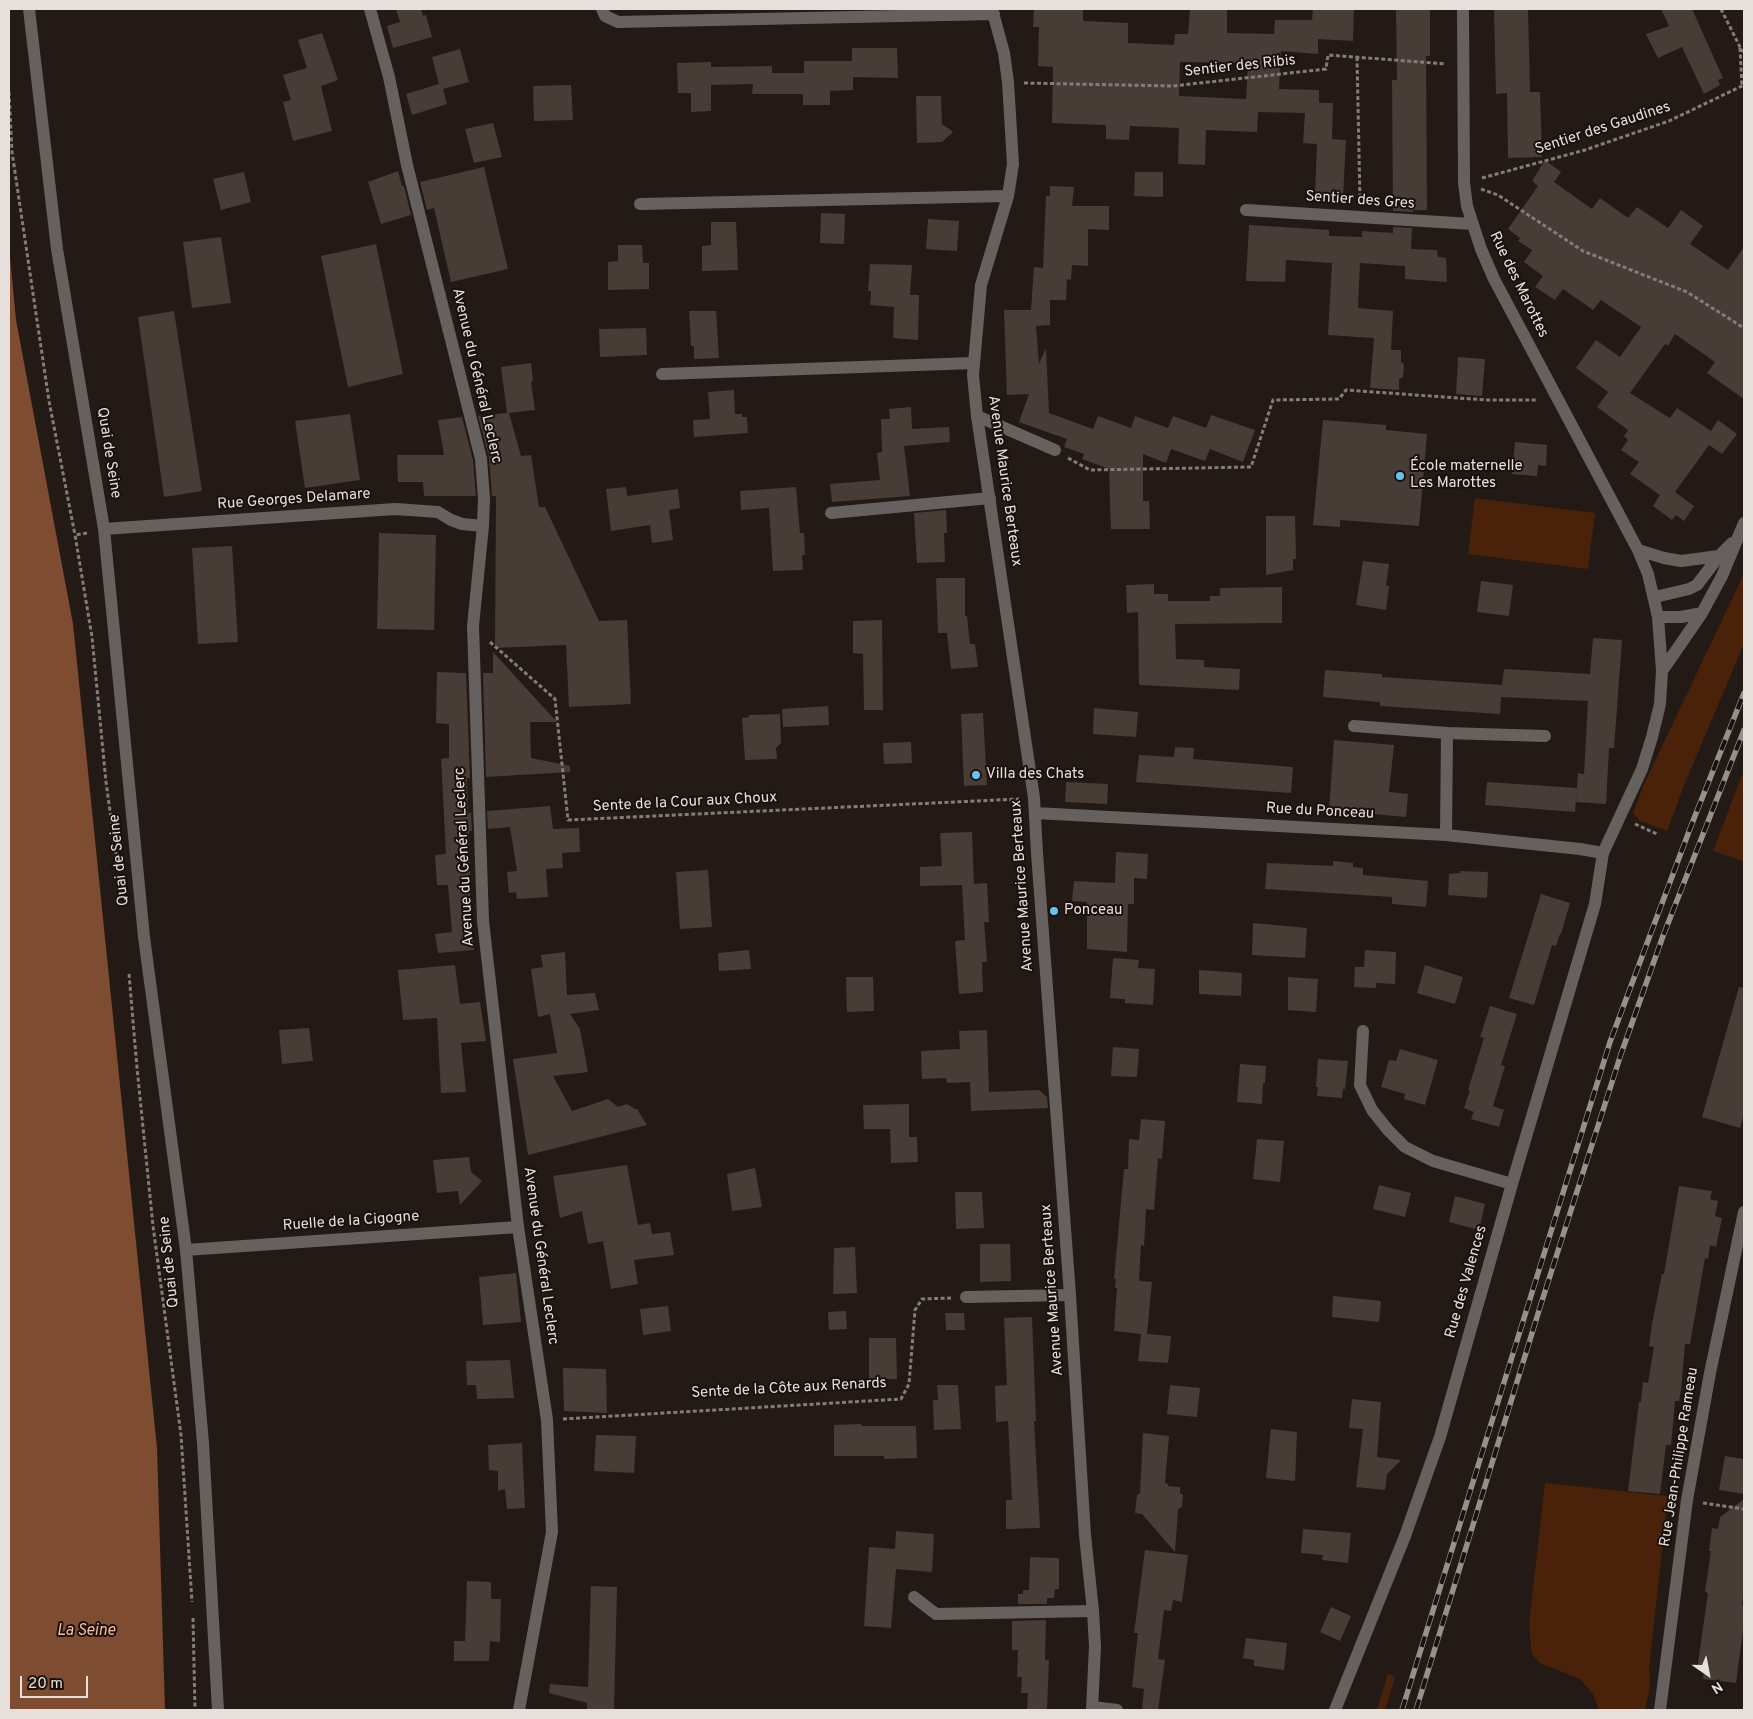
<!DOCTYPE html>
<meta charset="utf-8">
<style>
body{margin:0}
#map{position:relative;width:1753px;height:1719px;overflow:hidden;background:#241a15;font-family:Overpass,sans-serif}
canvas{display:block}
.frame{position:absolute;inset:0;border:10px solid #e6dfdb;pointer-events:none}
.north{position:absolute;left:1683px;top:1649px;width:50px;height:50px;-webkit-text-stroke:4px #1a110c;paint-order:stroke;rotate:147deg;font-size:14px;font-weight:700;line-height:20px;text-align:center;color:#e6dfdb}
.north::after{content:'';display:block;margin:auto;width:18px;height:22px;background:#e6dfdb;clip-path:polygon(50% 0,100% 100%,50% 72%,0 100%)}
.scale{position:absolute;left:20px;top:1676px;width:68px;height:22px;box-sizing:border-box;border:2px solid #e6dfdb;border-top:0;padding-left:6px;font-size:15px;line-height:18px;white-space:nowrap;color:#e6dfdb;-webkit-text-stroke:4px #1a110c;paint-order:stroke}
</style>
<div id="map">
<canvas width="1753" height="1719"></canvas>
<div class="frame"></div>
<div class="north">N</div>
<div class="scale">20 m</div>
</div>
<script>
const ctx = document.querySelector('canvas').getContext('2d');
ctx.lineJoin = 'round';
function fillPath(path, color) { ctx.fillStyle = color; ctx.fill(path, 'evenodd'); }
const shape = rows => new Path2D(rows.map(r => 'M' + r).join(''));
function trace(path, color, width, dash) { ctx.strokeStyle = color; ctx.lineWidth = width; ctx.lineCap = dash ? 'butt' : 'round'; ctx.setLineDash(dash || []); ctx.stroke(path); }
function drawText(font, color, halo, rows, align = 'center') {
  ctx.font = font + ' Overpass,sans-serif'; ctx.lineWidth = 4; ctx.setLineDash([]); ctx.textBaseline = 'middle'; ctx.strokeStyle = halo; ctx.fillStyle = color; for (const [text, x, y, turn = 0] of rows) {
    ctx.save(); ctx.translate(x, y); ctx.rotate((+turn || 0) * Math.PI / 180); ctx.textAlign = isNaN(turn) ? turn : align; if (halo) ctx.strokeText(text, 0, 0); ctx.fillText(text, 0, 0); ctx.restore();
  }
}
fillPath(shape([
 [1475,498,1595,513,1588,569,1468,554],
 [1744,574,1744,644,1685,783,1667,831,1640,821,1633,813,1644,784],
 [1744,770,1744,859,1743,861,1713,851],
 [1545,1483,1668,1496,1649,1668,1650,1687,1645,1710,1599,1710,1593,1694,1580,1679,1540,1663,1532,1654,1529,1624],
 [1388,1674,1395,1677,1385,1710,1377,1710]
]), '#492209');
fillPath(shape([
 [9,247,16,320,73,624,157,1448,165,1710,9,1710]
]), '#7d4c31');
fillPath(shape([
 [396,9,421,9,423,16,426,15,432,37,393,48,387,26,400,22],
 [1034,9,1083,10,1083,21,1128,23,1128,43,1174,45,1175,34,1188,34,1190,9,1227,10,1227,33,1274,34,1275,20,1312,20,1313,9,1354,9,1353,41,1318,39,1318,54,1281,51,1279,89,1319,90,1319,103,1333,103,1332,139,1346,140,1343,197,1315,196,1317,144,1303,143,1305,113,1258,112,1257,132,1206,130,1205,165,1178,164,1179,128,1130,126,1129,140,1106,139,1106,125,1052,123,1053,67,1038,66,1039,27,1033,27],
 [1180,62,1248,63,1246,99,1179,96],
 [1396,9,1430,9,1430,56,1426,56,1427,210,1413,210,1413,212,1393,211,1392,80,1397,80],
 [1494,9,1528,9,1530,92,1540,92,1542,157,1508,158,1507,93,1496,94],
 [1661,9,1692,9,1723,78,1718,80,1720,85,1704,94,1682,47,1658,58,1646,34,1669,26],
 [322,33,338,80,321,86,332,131,293,141,283,102,291,100,283,75,307,68,298,40],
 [852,48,897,48,898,78,853,77,853,90,830,91,830,105,803,105,803,94,752,94,753,84,711,85,711,111,691,112,691,93,678,93,677,63,711,62,711,67,772,66,772,73,804,73,804,61,852,61],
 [460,49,469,82,443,89,447,104,412,115,406,94,439,84,432,57],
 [571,85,573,120,534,121,533,86],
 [916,96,941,96,942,124,953,132,942,142,917,143],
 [493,123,502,157,474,163,465,129],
 [1545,160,1561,172,1554,182,1592,209,1600,198,1628,218,1637,207,1668,228,1681,210,1703,226,1690,244,1728,270,1744,247,1744,399,1707,373,1715,362,1675,334,1668,346,1665,344,1630,393,1670,418,1677,408,1711,431,1718,420,1737,434,1722,454,1709,445,1675,492,1694,506,1684,521,1676,515,1672,520,1653,506,1660,495,1630,474,1639,462,1621,450,1628,440,1624,436,1628,430,1597,407,1608,392,1576,368,1596,340,1620,357,1641,327,1601,300,1593,310,1563,289,1555,300,1535,287,1543,276,1524,262,1532,250,1518,241,1520,238,1508,229,1538,186,1532,181],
 [484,167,508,269,451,282,434,208,427,210,420,182],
 [398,171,402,186,404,186,411,215,381,224,368,182],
 [244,172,251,202,221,210,213,179],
 [1135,172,1163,172,1163,197,1134,196],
 [1050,186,1074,187,1072,206,1109,206,1109,230,1088,229,1088,266,1072,265,1071,280,1067,279,1066,300,1050,300,1050,325,1036,326,1039,364,1046,348,1049,413,1093,429,1098,416,1131,428,1135,416,1168,428,1173,416,1206,428,1211,415,1255,430,1243,462,1210,449,1205,461,1171,449,1166,463,1143,454,1143,501,1149,501,1150,529,1111,529,1109,469,1082,459,1084,454,1064,447,1067,439,1019,422,1029,394,1007,395,1004,310,1031,310,1034,267,1043,268,1046,196,1050,196],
 [821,213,845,214,844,244,820,243],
 [928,219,959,221,957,251,926,249],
 [711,222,736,222,738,270,702,271,702,246,711,245],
 [1249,225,1329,230,1329,236,1362,237,1362,231,1393,233,1393,227,1412,228,1411,249,1437,250,1438,257,1446,258,1447,282,1405,279,1405,266,1360,263,1358,308,1393,311,1391,350,1401,350,1401,362,1404,364,1403,377,1399,379,1399,390,1370,388,1374,338,1328,335,1332,263,1286,260,1285,282,1246,281],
 [221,237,231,303,192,308,183,242],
 [376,244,403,374,348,387,321,256],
 [618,245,642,245,643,263,649,263,649,289,608,290,608,262,618,261],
 [870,264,912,265,910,295,919,295,918,340,893,338,894,307,870,305,871,291,868,291],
 [174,311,202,491,164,497,138,317],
 [689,311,716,311,719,358,694,359,694,346,691,346],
 [646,328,647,355,600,357,599,329],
 [1458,357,1485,359,1482,396,1456,394],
 [531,363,533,381,531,382,535,410,509,413,521,456,531,455,539,507,545,507,599,621,627,620,631,704,569,707,566,645,495,648,496,496,492,496,489,457,478,416,507,413,501,367],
 [734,390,735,414,742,414,742,417,747,417,748,433,694,437,693,420,710,419,708,392],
 [911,407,912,429,949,427,950,442,904,446,910,496,832,502,830,484,880,480,877,453,882,452,881,419,890,419,889,409],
 [350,414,360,480,305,488,295,421],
 [462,417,473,460,476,496,424,496,423,482,398,482,397,455,444,455,438,420],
 [1323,420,1386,425,1386,430,1427,434,1419,526,1340,520,1340,527,1313,525],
 [1515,442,1547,445,1546,466,1538,465,1537,476,1512,474],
 [626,487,627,496,678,489,680,508,669,510,673,540,652,543,650,525,611,531,606,489],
 [796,487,800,533,804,533,805,555,802,555,803,570,773,571,769,508,741,510,740,491],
 [946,510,947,533,944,533,945,562,917,563,914,513],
 [1266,516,1295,516,1296,559,1293,559,1293,570,1266,575],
 [379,533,436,535,434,630,377,629],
 [232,546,238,642,198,644,192,548],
 [1363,561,1389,564,1386,586,1389,586,1386,610,1356,605],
 [936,578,965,578,965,616,967,616,970,644,975,644,978,667,951,669,947,633,938,633],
 [1481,581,1513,585,1509,616,1477,612],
 [1154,584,1154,594,1168,594,1168,601,1210,601,1210,596,1220,596,1220,588,1282,587,1282,623,1175,624,1176,659,1204,660,1204,667,1240,669,1239,690,1139,685,1138,612,1127,613,1126,585],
 [882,620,883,710,864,710,863,654,853,653,853,621],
 [1593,638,1622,640,1614,748,1609,748,1606,804,1576,802,1578,773,1584,774,1588,701,1501,697,1500,714,1380,706,1380,702,1323,697,1325,670,1382,674,1382,677,1502,685,1504,669,1590,674],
 [493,652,557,722,530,722,531,758,570,766,570,772,486,777,483,673,493,673],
 [437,672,466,673,470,778,467,778,468,813,471,813,472,831,469,831,471,920,474,950,438,953,435,934,452,932,448,885,437,885,435,855,446,854,441,759,449,758,449,724,436,723],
 [828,706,829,725,783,727,782,709],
 [1094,708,1138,712,1136,737,1093,734],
 [983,713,987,785,964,786,961,714],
 [780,714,781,743,776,748,777,759,745,760,742,718,749,717,749,715],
 [1334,740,1394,745,1389,792,1408,794,1406,817,1329,810],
 [911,742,912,763,884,764,883,743],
 [1175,747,1194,748,1193,759,1293,767,1291,793,1136,782,1139,755,1174,757],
 [1066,782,1108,784,1107,804,1065,802],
 [1487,782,1577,788,1575,812,1485,805],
 [550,806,553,829,579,828,580,852,562,853,563,868,546,869,548,897,517,899,516,892,509,893,507,872,517,871,510,827,488,829,487,811],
 [972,832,974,884,987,883,989,922,984,922,987,962,982,962,983,992,959,994,955,941,965,940,962,885,920,886,920,867,942,866,940,833],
 [1116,852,1148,854,1147,879,1134,878,1134,904,1128,904,1127,952,1087,949,1087,902,1072,901,1074,881,1115,883],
 [1333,861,1353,863,1353,867,1363,868,1363,875,1428,881,1426,907,1392,904,1392,897,1265,889,1267,863,1333,866],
 [708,870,712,927,680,929,676,872],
 [1460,871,1488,872,1487,898,1448,895,1449,874,1460,873],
 [1541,894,1570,903,1561,934,1560,934,1556,946,1552,945,1534,1005,1509,998],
 [1253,923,1307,928,1305,958,1252,955],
 [749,950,751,969,719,971,718,953],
 [1365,950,1396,952,1395,984,1376,983,1376,988,1354,987,1355,967,1364,967],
 [565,952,567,995,595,993,599,1010,570,1014,580,1029,588,1072,553,1076,572,1111,608,1099,618,1107,627,1104,635,1109,637,1109,647,1125,528,1155,513,1059,557,1053,550,1014,538,1017,531,969,543,967,541,955],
 [1113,958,1139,960,1138,968,1155,969,1153,1005,1125,1003,1125,999,1110,998],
 [455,965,460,1004,480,1002,486,1041,461,1043,466,1092,441,1093,437,1018,403,1020,398,970],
 [1425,965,1463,977,1455,1004,1417,993],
 [1199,970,1242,973,1241,996,1199,994],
 [846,977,873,977,874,1011,847,1012],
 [1288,977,1318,979,1316,1012,1288,1010],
 [1739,987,1744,988,1744,1114,1740,1128,1702,1117],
 [1490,1006,1517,1014,1501,1065,1505,1066,1493,1106,1504,1110,1499,1127,1471,1119,1474,1112,1464,1108,1470,1090,1468,1090,1484,1038,1480,1037],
 [309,1028,313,1061,282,1064,279,1030],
 [987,1030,989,1092,1039,1090,1047,1097,1048,1108,971,1111,970,1082,947,1083,946,1078,922,1079,921,1051,960,1049,959,1031],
 [1113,1047,1139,1049,1137,1077,1111,1076],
 [1400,1049,1438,1060,1425,1105,1404,1099,1405,1094,1381,1087,1389,1060,1396,1061],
 [1318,1059,1348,1061,1345,1089,1343,1089,1342,1098,1317,1096,1318,1087,1316,1087],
 [1240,1064,1266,1066,1265,1083,1263,1083,1262,1104,1237,1102],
 [909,1104,909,1137,917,1137,918,1162,891,1163,890,1129,864,1129,863,1105],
 [1141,1119,1165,1121,1162,1159,1158,1158,1154,1210,1146,1209,1144,1246,1141,1245,1139,1281,1152,1282,1147,1334,1171,1336,1168,1363,1138,1361,1141,1334,1114,1331,1117,1288,1115,1288,1116,1279,1114,1279,1124,1169,1128,1169,1129,1139,1139,1140],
 [1257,1139,1284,1141,1280,1182,1253,1179],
 [469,1157,471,1172,482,1181,460,1205,458,1191,437,1193,433,1160],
 [627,1165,638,1225,650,1223,652,1234,670,1232,674,1255,634,1260,638,1284,611,1289,603,1241,588,1244,582,1211,560,1218,553,1176],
 [755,1168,762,1207,732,1211,727,1174],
 [1379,1185,1411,1193,1405,1217,1373,1209],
 [1679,1186,1712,1191,1710,1199,1718,1201,1715,1216,1722,1218,1716,1247,1710,1245,1708,1259,1705,1258,1690,1344,1685,1344,1681,1390,1679,1401,1675,1401,1671,1445,1666,1445,1660,1494,1628,1491,1639,1402,1641,1402,1643,1382,1648,1383,1654,1347,1649,1346,1652,1324,1662,1274,1664,1274],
 [955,1192,982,1192,984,1228,956,1229],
 [1455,1196,1485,1204,1479,1230,1449,1222],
 [980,1244,1010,1244,1011,1281,980,1282],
 [855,1247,857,1293,833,1294,834,1248],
 [516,1273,521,1322,483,1325,479,1277],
 [1333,1296,1381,1301,1379,1322,1332,1317],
 [668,1306,671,1331,643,1335,640,1309],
 [846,1311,847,1329,829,1330,828,1312],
 [945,1313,964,1313,965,1330,946,1330],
 [1032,1317,1036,1421,1034,1421,1040,1528,1006,1529,1006,1500,1012,1500,1008,1421,996,1422,995,1386,1007,1385,1004,1318],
 [869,1338,896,1338,897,1379,869,1379],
 [510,1360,514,1398,477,1399,476,1385,467,1385,466,1361],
 [563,1368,606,1369,607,1413,564,1411],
 [937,1385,958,1385,961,1429,934,1430,933,1400,938,1400],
 [1170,1385,1200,1388,1197,1417,1167,1414],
 [1352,1399,1381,1402,1377,1457,1401,1460,1387,1474,1385,1490,1356,1487,1363,1429,1349,1428],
 [861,1424,862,1426,916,1426,917,1458,884,1459,884,1456,834,1456,834,1425],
 [1271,1429,1297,1432,1295,1481,1266,1478],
 [1143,1433,1169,1436,1165,1483,1168,1484,1168,1486,1180,1487,1180,1493,1183,1495,1182,1507,1178,1509,1175,1552,1142,1514,1135,1513,1137,1495,1140,1493],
 [596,1435,636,1436,634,1473,594,1471],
 [522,1443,525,1508,507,1509,505,1489,498,1491,498,1471,489,1470,488,1445],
 [1725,1456,1744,1459,1744,1494,1719,1490],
 [1744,1499,1744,1587,1742,1605,1744,1606,1744,1630,1743,1630,1736,1683,1703,1679,1704,1671,1697,1670,1708,1593,1705,1592,1711,1551,1709,1551,1712,1528,1718,1529,1720,1517],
 [1303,1529,1351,1533,1348,1563,1322,1560,1323,1555,1301,1553],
 [896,1531,934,1534,932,1572,896,1569,891,1628,864,1626,869,1547,895,1549],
 [1145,1550,1188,1555,1182,1602,1173,1600,1171,1611,1164,1610,1158,1659,1165,1660,1158,1710,1142,1710,1144,1689,1132,1687,1138,1633,1134,1633],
 [1030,1557,1059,1558,1059,1589,1055,1589,1054,1598,1047,1598,1047,1604,1018,1604,1018,1594,1023,1594,1023,1590,1029,1590],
 [467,1581,491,1582,491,1599,501,1599,500,1642,490,1641,489,1661,454,1661,454,1641,465,1641],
 [591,1586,617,1587,614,1710,587,1710,587,1703,549,1693,550,1684,588,1687],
 [1331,1607,1351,1616,1340,1641,1320,1632],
 [1046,1620,1045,1660,1049,1660,1047,1710,1027,1710,1028,1693,1021,1693,1022,1677,1017,1677,1018,1650,1012,1650,1012,1621],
 [1246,1638,1287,1643,1284,1670,1254,1666,1254,1660,1243,1658]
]), '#473c36');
trace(shape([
 [1721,9,1740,47,1744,52],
 [1740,48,1742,86],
 [1357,57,1360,201],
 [1024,83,1173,86,1326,69,1328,55,1446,64],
 [9,92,12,152,49,401,75,535],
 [1482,178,1585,150,1669,121,1744,85],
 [1481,189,1498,195,1583,251,1687,292,1744,328],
 [1068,458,1090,470,1251,467,1273,400,1339,399,1346,390,1486,400,1538,400],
 [87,533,75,535,92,637,106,782,116,854],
 [490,642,555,699,568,820,1019,799],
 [1635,824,1657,834],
 [129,974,137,1068,153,1226,181,1435,192,1602],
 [563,1419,901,1399,909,1384,915,1310,922,1299,951,1298],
 [1703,1503,1744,1509],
 [193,1618,195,1710]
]), '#857c78', 3, [4, 2.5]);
trace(shape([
 [640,204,1008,196],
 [662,374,974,363],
 [977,416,1055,450],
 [831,513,990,498],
 [186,1250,518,1227],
 [966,1297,1070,1295],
 [914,1597,936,1614,1093,1611]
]), '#66615e', 12);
trace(shape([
 [29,9,57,249,104,529,144,937,186,1250,203,1443,218,1710],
 [370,9,389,77,407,165,481,459,484,498,483,526,473,626,483,921,518,1227,547,1420,552,1532,519,1710],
 [602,9,605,16,618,22,994,14],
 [992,9,1004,53,1008,82,1013,164,1008,196,981,285,973,375,977,416,1034,798,1037,853,1070,1295,1085,1535,1093,1611,1095,1646,1092,1710],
 [1246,210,1472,224],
 [104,529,395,509,438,512,451,520,462,524,483,526],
 [1638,550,1664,558,1681,561,1719,556],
 [1655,597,1689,589,1697,585,1719,556,1732,543],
 [1658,617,1681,617,1702,613],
 [1662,671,1702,613,1722,576,1744,523],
 [1354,726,1447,733,1446,835],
 [1447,733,1545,736],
 [1035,813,1446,835,1580,849,1603,853],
 [1363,1031,1360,1085,1372,1110,1388,1130,1405,1147,1433,1161,1512,1184],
 [1092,1707,1117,1710],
 [1335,1710,1405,1536,1440,1437,1512,1184,1595,904,1603,853,1642,769,1652,737,1660,704,1662,671,1658,617,1648,574,1638,550,1494,279,1481,249,1467,206,1464,183,1463,9],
 [1660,1710,1687,1500,1710,1373,1744,1212]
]), '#66615e', 12);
const rail = shape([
 [1402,1710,1610,1042,1691,826,1744,693],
 [1416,1710,1541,1304,1621,1054,1663,936,1744,730]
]);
trace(rail, '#978f8a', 5.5);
trace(rail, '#1a110c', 4, [11]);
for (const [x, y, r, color] of [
 [1400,476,5,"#65c4ef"],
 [976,775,5,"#65c4ef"],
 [1054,911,5,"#65c4ef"]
]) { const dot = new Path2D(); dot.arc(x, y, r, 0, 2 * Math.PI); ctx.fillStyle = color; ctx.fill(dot); trace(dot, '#1a110c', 2); }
drawText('15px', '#e6dfdb', '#1a110c', [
 ["Sentier des Ribis",1240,67,-6],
 ["Sentier des Gaudines",1603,129,-18],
 ["Sentier des Gres",1360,201,4],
 ["Rue des Marottes",1518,285,64],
 ["Avenue du Général Leclerc",476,376,77],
 ["Quai de Seine",108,453,81],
 ["Avenue Maurice Berteaux",1004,481,82],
 ["Rue Georges Delamare",294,500,-4],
 ["Sente de la Cour aux Choux",685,803,-3],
 ["Rue du Ponceau",1320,812,3],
 ["Avenue du Général Leclerc",465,857,-93],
 ["Quai de Seine",120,860,-96],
 ["Avenue Maurice Berteaux",1023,886,-94],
 ["Ruelle de la Cigogne",351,1222,-4],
 ["Avenue du Général Leclerc",540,1256,82],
 ["Quai de Seine",170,1262,-96],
 ["Rue des Valences",1467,1282,-74],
 ["Avenue Maurice Berteaux",1053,1290,-94],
 ["Sente de la Côte aux Renards",789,1389,-3],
 ["Rue Jean-Philippe Rameau",1680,1457,-81]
]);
drawText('15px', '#e6dfdb', '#1a110c', [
 ["École maternelle",1410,467],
 ["Les Marottes",1410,484],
 ["Villa des Chats",986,775],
 ["Ponceau",1064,911]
], 'left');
drawText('italic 16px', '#fcbd9c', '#1a110c', [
 ["La Seine",86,1632]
]);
</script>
